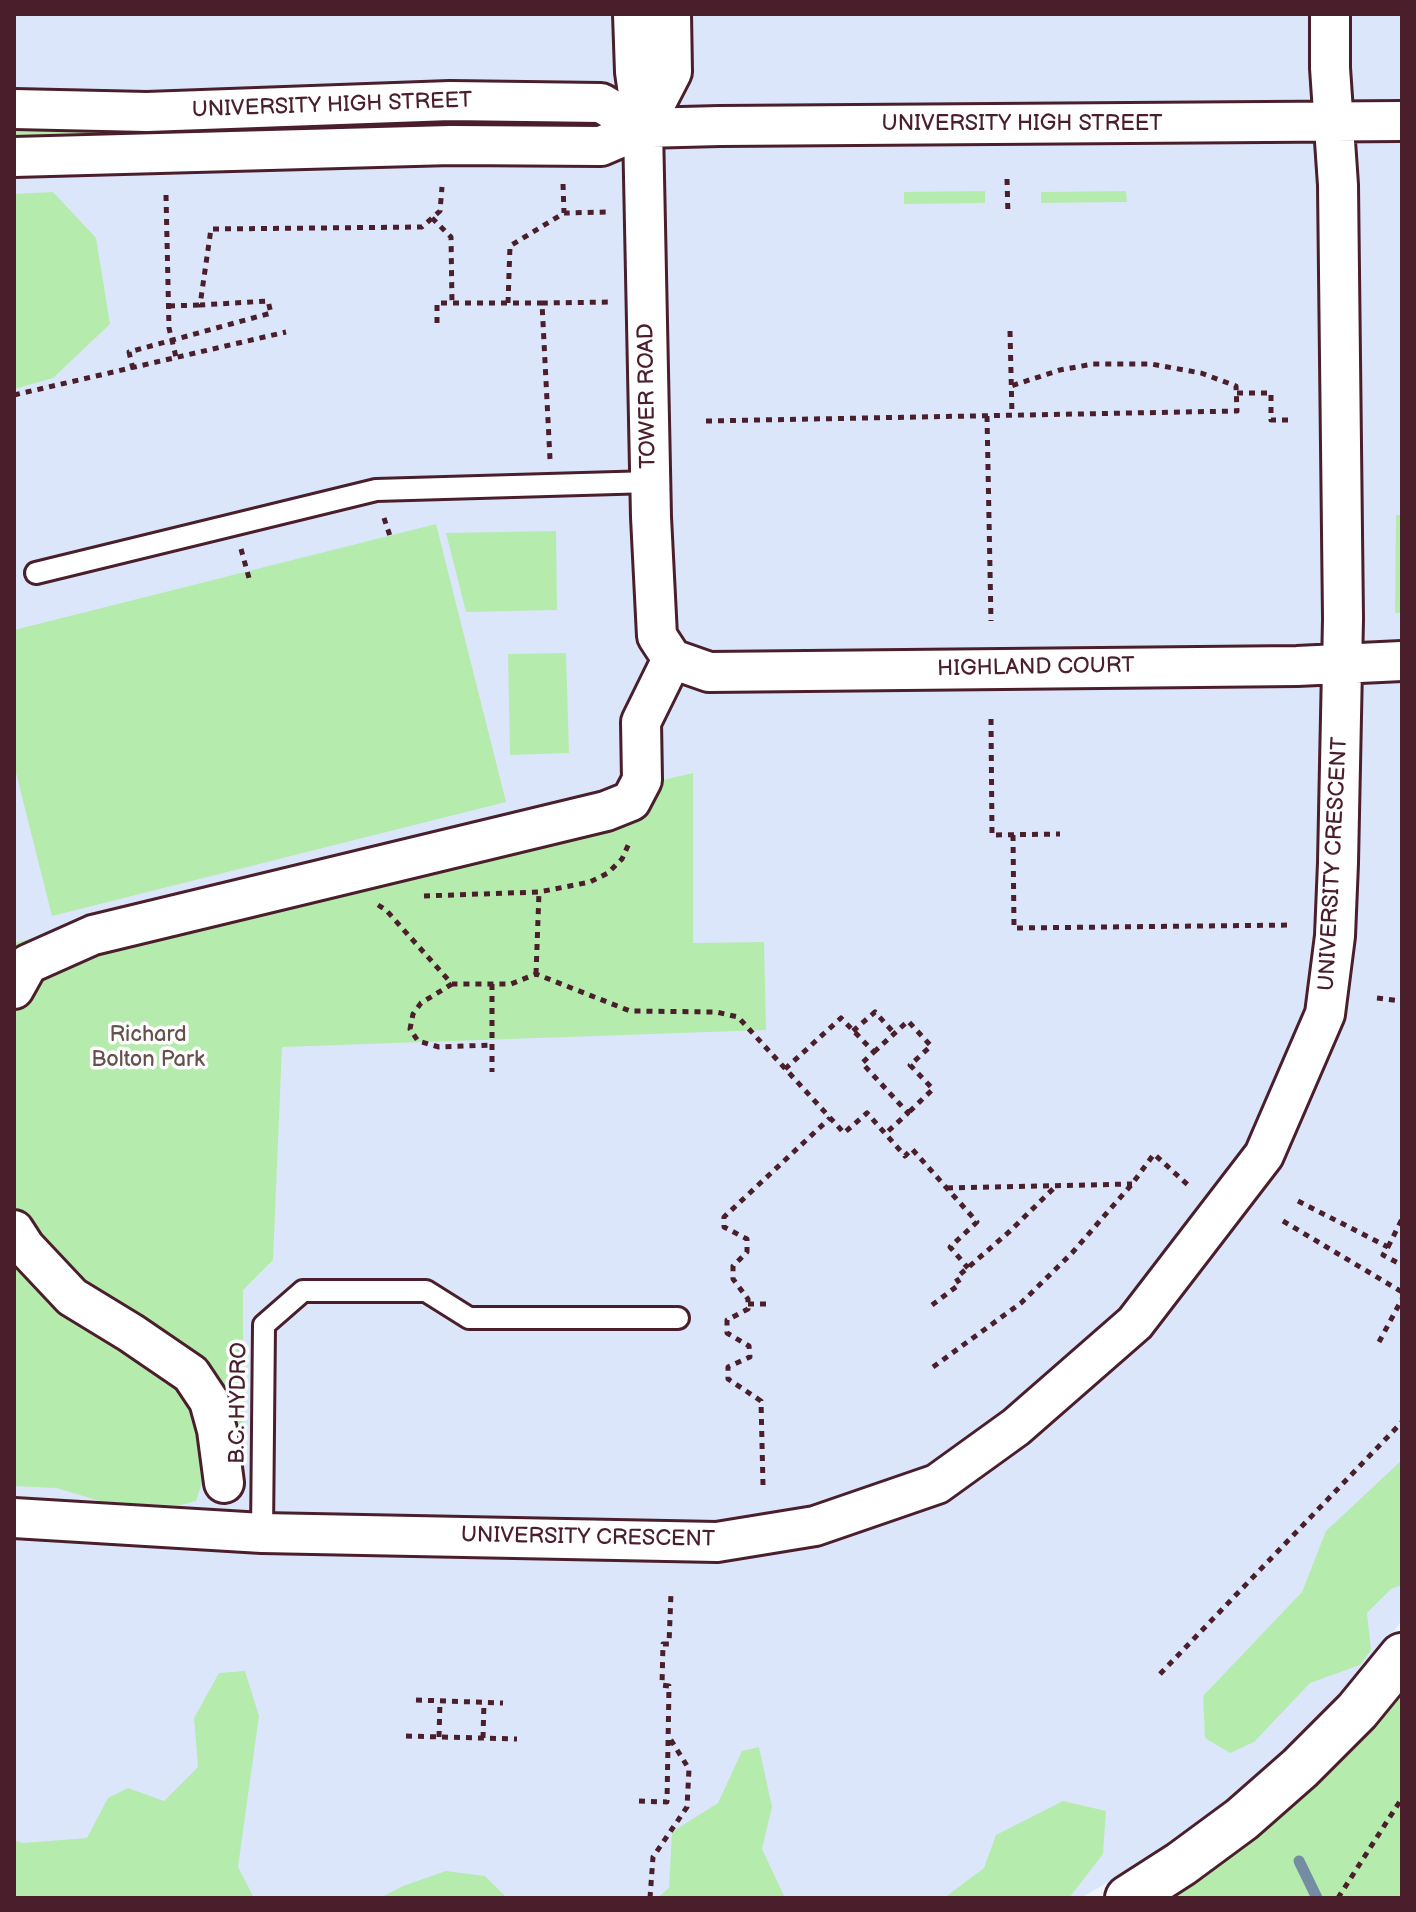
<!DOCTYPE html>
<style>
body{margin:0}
#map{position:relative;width:1416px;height:1912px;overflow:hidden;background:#eff4fd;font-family:"Balsamiq Sans",sans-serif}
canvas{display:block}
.frame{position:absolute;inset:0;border:16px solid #4a1f2b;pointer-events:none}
</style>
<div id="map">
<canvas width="1416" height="1912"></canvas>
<div class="frame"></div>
</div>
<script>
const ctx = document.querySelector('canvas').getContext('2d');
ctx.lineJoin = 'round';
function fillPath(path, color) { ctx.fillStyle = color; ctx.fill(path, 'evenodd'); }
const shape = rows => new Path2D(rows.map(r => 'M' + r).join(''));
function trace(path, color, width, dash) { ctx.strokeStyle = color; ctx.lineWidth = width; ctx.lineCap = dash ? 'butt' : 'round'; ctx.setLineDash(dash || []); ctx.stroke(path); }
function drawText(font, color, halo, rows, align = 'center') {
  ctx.font = font + ' "Balsamiq Sans",sans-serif'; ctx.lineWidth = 7; ctx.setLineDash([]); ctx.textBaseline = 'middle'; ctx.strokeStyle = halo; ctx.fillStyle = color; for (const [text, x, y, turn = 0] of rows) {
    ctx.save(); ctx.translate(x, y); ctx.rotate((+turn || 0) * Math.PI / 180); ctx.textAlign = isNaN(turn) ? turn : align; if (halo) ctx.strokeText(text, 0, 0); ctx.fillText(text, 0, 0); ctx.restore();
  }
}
fillPath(shape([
 [14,14,1402,14,1402,1620,1371,1662,1309,1730,1184,1837,1081,1898,14,1898]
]), '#dce6fb');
fillPath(shape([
 [302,119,578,121,418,123,350,131,14,143,14,124],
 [985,191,985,203,904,204,904,192],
 [1126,191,1127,202,1041,203,1041,192],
 [53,192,96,238,110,324,53,378,14,389,14,194],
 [1396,515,1402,515,1402,613,1395,613],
 [436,524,506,802,52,916,14,765,14,630],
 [556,531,557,610,466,612,446,533],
 [566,653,569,753,510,755,508,654],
 [693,773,693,943,764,942,766,1030,282,1047,273,1260,243,1290,243,1472,206,1470,196,1501,181,1505,110,1504,56,1488,14,1486,14,943,522,813],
 [1402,1460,1402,1585,1391,1589,1367,1613,1371,1650,1360,1665,1310,1683,1254,1742,1230,1753,1205,1738,1203,1696,1302,1592,1326,1531],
 [245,1671,259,1716,238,1867,254,1898,14,1898,14,1840,23,1843,87,1838,108,1798,128,1788,164,1801,198,1767,194,1718,219,1673],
 [1402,1688,1402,1898,1170,1898,1186,1887,1324,1772],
 [759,1747,772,1807,762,1849,785,1898,657,1898,669,1888,672,1832,718,1803,742,1751],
 [1063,1801,1106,1811,1103,1854,1069,1898,944,1898,984,1868,996,1835],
 [446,1871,485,1876,507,1898,380,1898,403,1886]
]), '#b6ebae');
trace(shape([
 [1299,1861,1317,1898]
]), '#758da3', 11);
const lane = shape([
 [36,573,376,490,651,482],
 [262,1533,264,1325,303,1291,426,1291,469,1318,678,1318]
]);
const street = shape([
 [633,14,635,72,643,128,651,517,657,636,672,659],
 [14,109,147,112,450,101,601,103,643,128],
 [643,128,672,72,671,14],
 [14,157,451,145,601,146,643,128,720,126,1402,121],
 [672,659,709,672,1297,666,1402,661],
 [14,989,28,964,93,935,606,811,631,801,642,780,641,722,672,659],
 [14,1230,25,1247,72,1297,131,1333,191,1374,209,1401,217,1430,224,1483],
 [14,1518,262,1533,717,1542,815,1526,937,1484,1016,1427,1135,1323,1264,1155,1325,1014,1335,936,1338,863,1343,619,1338,185,1330,68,1330,14]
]);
const secondary = shape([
 [1128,1898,1181,1864,1242,1819,1300,1768,1357,1711,1402,1656]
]);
trace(lane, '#4a1f2b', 26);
trace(street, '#4a1f2b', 44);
trace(secondary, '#4a1f2b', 50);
trace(shape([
 [1007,179,1008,215],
 [563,184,564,213],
 [166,195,169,328,176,357],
 [432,218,451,237,452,303],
 [508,303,510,246,564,213,611,212],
 [169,306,200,305],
 [437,323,437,303,542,303],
 [1010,331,1012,415],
 [133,369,129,352,271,313,268,301,200,305,211,229,422,227,440,211,442,187],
 [1237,393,1271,393,1271,420,1293,420],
 [14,395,286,332],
 [987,416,991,621],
 [706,421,1237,411,1236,386,1201,373,1151,364,1093,364,1060,370,1011,386],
 [550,459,542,303,611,302],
 [384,518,391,539],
 [241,549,249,578],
 [991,719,992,835,1060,834],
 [1013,835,1014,928,1293,925],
 [424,896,539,892,590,882,608,873,622,859,630,841],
 [378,905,386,910,452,984,511,984,536,974,630,1011,716,1012,738,1017,844,1133,867,1113,905,1156,912,1149,977,1222,950,1247,968,1268],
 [536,974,539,892],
 [452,984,421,1003,413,1014,410,1029,418,1041,439,1047,492,1045],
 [492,984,492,1072],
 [1377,998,1402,1001],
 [853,1031,875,1012,894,1033],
 [874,1052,908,1021,931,1046,910,1065,933,1089,908,1113],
 [785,1069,841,1018,874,1052,862,1063,908,1113,885,1134],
 [947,1188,1132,1184],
 [1298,1201,1388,1247,1383,1255,1402,1265],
 [1283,1221,1402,1292],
 [1388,1247,1402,1219],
 [748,1304,770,1304],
 [932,1305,960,1284,956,1278,1010,1231,1056,1186],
 [1379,1342,1402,1299],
 [933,1367,1021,1303,1072,1253,1132,1184,1154,1154,1189,1186],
 [763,1485,761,1401,728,1379,728,1367,750,1357,749,1346,727,1333,727,1320,748,1309,748,1299,733,1279,733,1266,747,1252,747,1239,724,1227,724,1217,830,1118],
 [1160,1674,1402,1422],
 [416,1700,503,1703],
 [406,1736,517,1739],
 [439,1737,440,1701],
 [483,1738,484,1702],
 [639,1801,667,1802,669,1686,662,1685,663,1644,669,1644,671,1593],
 [650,1898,653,1857,687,1807,689,1769,669,1737],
 [1338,1898,1402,1798]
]), '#4a1f2b', 5, [6, 6]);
trace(lane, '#fff', 20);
trace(street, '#fff', 38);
trace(secondary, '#fff', 44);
drawText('22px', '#4a1f2b', '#fff', [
 ["UNIVERSITY HIGH STREET",332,106,-2],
 ["UNIVERSITY HIGH STREET",1022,124],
 ["TOWER ROAD",648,396,-91],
 ["HIGHLAND COURT",1036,668,-1],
 ["UNIVERSITY CRESCENT",1334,864,-87],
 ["B.C. HYDRO",239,1403,-89],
 ["UNIVERSITY CRESCENT",588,1538,1]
]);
drawText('22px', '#65524c', '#fff', [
 ["Richard",148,1035],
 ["Bolton Park",148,1060]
]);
</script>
